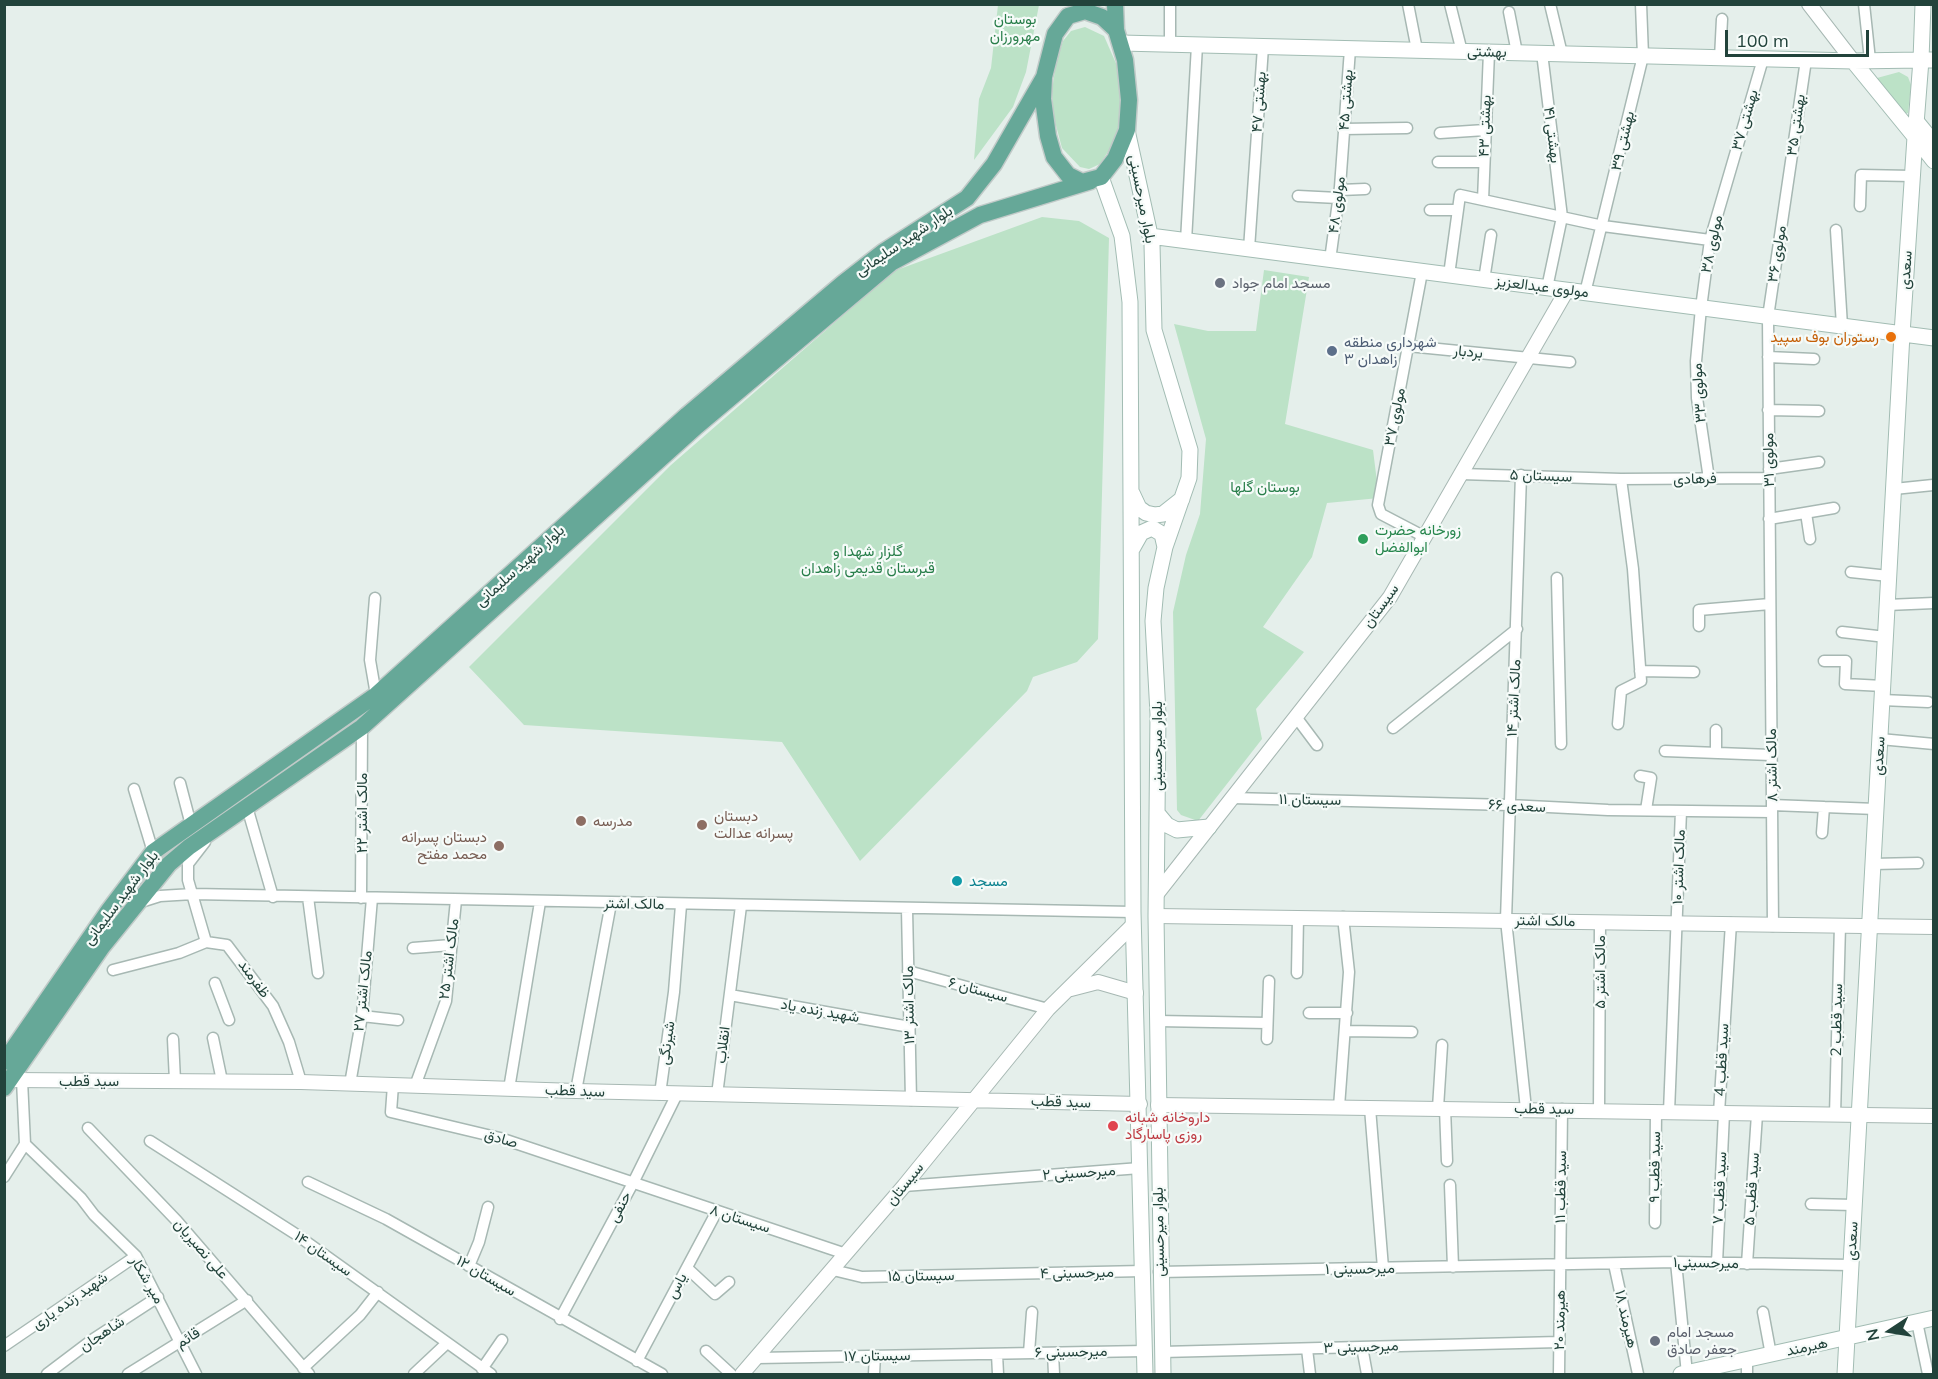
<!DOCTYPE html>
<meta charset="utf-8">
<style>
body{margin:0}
#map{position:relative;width:1938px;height:1379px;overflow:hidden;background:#e5efeb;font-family:Mulish,sans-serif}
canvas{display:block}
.frame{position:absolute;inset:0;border:6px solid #22433b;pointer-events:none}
.north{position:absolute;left:1860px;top:1301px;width:60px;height:60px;-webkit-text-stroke:4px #f6fbf9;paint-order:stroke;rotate:258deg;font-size:16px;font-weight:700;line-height:24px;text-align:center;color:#22433b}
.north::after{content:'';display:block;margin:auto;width:21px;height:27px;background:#22433b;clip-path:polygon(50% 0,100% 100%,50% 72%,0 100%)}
.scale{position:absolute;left:1725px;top:30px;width:144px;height:27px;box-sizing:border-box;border:3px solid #22433b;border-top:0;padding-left:8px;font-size:18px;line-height:21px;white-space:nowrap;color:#22433b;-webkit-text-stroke:4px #f6fbf9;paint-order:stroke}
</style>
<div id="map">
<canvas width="1938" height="1379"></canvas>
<div class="frame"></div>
<div class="north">N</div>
<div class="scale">100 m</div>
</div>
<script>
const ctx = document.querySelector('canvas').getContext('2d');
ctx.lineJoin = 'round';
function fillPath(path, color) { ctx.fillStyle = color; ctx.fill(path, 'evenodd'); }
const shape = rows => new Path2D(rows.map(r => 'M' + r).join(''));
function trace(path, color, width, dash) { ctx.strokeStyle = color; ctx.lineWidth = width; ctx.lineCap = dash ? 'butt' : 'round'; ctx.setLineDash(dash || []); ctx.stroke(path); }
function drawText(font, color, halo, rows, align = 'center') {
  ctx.font = font + ' Mulish,Vazirmatn,sans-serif'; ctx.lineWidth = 4.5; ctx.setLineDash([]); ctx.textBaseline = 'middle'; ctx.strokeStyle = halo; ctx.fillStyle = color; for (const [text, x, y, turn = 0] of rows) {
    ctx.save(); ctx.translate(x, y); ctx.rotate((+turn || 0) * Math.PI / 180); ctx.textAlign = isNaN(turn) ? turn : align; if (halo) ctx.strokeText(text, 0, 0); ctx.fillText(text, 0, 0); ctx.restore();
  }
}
fillPath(shape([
 [998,5,1039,5,1026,72,1013,107,974,160,979,99,991,68],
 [1085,27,1104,36,1118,68,1120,85,1120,121,1115,141,1100,164,1089,169,1080,167,1062,148,1053,114,1052,91,1056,63,1063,41,1071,31],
 [1899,72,1908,77,1911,85,1908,113,1903,114,1877,78],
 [1042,217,1079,221,1109,238,1098,639,1077,662,1033,677,1027,691,860,861,782,742,524,725,469,667,671,465,894,271],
 [1264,270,1309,277,1285,424,1373,450,1379,498,1327,503,1312,557,1263,627,1304,652,1256,709,1262,739,1198,821,1181,815,1177,810,1173,612,1186,555,1200,514,1206,439,1174,324,1208,331,1256,331]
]), '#bce2c7');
const minor = shape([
 [1408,4,1417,50],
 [1450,4,1462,52],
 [1550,4,1562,54],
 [1864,4,1870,60],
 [1509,12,1517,53],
 [1170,45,1170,4],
 [1542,53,1562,217,1547,288],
 [1720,58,1722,19],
 [1343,129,1407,128],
 [1440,133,1485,130],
 [1438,162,1484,162],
 [1340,190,1365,189],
 [1298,196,1338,198],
 [1483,200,1489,52],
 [1860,206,1861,175,1912,176],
 [1430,210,1458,210],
 [1836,230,1842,326],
 [1186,241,1197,45],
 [1249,249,1263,47],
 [1330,260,1340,187,1350,49],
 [1422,272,1378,505,1381,514,1425,537],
 [1449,275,1460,195,1603,226,1710,240],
 [1484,280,1491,235],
 [1585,293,1643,56,1641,4],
 [1408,346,1570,362],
 [1768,357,1814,359],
 [1768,410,1819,411],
 [1769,469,1819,462],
 [1461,474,1621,479,1769,478],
 [1521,475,1506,920,1526,1109],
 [1709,479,1697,398,1696,361,1701,308,1710,240,1763,59],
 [1894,489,1933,485],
 [1806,513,1810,539],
 [1769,519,1834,508],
 [1851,572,1889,576],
 [1557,578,1561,744],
 [375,598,370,660,376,695],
 [1887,605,1934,603],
 [1699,626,1699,610,1770,604],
 [1842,632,1886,637],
 [1824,661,1846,661,1845,684,1883,686],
 [1640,671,1694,672],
 [1882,700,1928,702],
 [1296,717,1317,745],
 [1618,724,1621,691,1641,681,1633,569,1621,479],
 [1393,728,1517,629],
 [1880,739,1934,744],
 [1665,751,1771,755],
 [1716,753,1716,730],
 [1640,776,1651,778,1646,810],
 [180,783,191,825],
 [134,789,153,852],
 [1232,798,1509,805,1608,810,1772,812],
 [1772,805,1876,809],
 [247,807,273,897],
 [1822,833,1824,807],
 [205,842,188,864,188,880,206,942,227,945,273,1006,289,1042,301,1082],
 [1873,864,1918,863],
 [308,897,318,973],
 [361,898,362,727],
 [141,902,160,896,193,894,1133,912],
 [907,909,911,1100],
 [1773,926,1768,317,1806,60],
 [413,948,451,945],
 [113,970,179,953,206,942],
 [908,971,1048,1009],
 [1297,973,1298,917],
 [215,983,229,1020],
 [730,995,910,1027],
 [1309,1013,1347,1013],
 [362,1016,398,1020],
 [1158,1021,1267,1023],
 [1346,1031,1412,1032],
 [213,1038,222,1081],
 [173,1039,175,1081],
 [1267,1039,1269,981],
 [22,1080,25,1144,81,1198,94,1215,136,1256,196,1374],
 [350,1084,362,1016,372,898],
 [393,1085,391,1112,500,1138,846,1254],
 [415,1086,446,1001,456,900],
 [509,1089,540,902],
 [576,1091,611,903],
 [660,1094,674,992,681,905],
 [717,1095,741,906],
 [1339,1107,1349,972,1343,917],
 [1370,1108,1383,1268],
 [1438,1108,1442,1045],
 [1445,1108,1447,1161],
 [1599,1110,1600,922],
 [1669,1112,1681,811],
 [1719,1113,1731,923],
 [1835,1115,1840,925],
 [88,1128,177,1221,309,1374],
 [150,1141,294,1233,491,1374],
 [4,1177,25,1144],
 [308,1182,386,1219,662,1374],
 [1450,1185,1453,1267],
 [904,1186,1140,1168],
 [1811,1204,1854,1205],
 [1655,1223,1656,1111],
 [1676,1262,1687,1374],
 [1717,1263,1724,1113],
 [1614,1264,1638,1374],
 [1747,1264,1757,1114],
 [469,1266,479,1242,488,1207],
 [687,1268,715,1294,729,1282],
 [833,1270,862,1277,1143,1271],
 [1159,1272,1676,1262,1851,1265],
 [1763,1312,1771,1355],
 [560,1319,633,1183,677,1094],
 [1917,1322,1928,1374],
 [4,1346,136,1256],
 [1362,1347,1367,1374],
 [1307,1349,1310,1374],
 [706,1351,731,1374],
 [1162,1352,1559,1342],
 [1029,1353,1032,1312],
 [1053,1353,1054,1374],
 [997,1354,998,1374],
 [757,1358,1145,1351],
 [1747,1360,1747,1374],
 [637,1361,717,1211],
 [303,1368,360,1315,378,1292],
 [482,1369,502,1340],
 [47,1374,92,1340,158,1297],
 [128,1374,247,1300],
 [414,1374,447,1343],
 [874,1374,875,1356],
 [1559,1374,1562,1109]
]);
const tertiary = shape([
 [1809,4,1853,61],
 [1156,895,1390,597,1567,290],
 [1156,916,1934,927],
 [1071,989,1098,982,1136,993],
 [10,1080,301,1082,576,1091,1140,1104],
 [1158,1105,1934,1116],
 [742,1374,904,1186,1048,1009,1133,925]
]);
const secondary = shape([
 [1923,4,1921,60,1934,60],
 [1121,43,1853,61],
 [1916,121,1934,143],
 [1127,130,1152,244,1154,330,1190,450,1189,478,1165,547,1156,588,1153,621,1158,714,1156,916,1163,1374],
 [1101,177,1122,236,1130,302,1133,912,1145,1374],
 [1150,236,1934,338],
 [1132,493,1139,508,1146,513,1155,515,1163,514,1182,499],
 [1132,549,1141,533,1152,528,1162,534,1165,547],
 [1157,813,1167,825,1177,830,1209,827],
 [1681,1374,1934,1318],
 [1845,1374,1902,334,1915,137,1921,60,1853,61,1915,137,1934,161]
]);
const primary = shape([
 [1115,4,1116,30],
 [1085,11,1102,17,1116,30,1125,60,1129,100,1127,130,1115,159,1101,177,1082,182,1068,175,1054,157,1048,136,1043,99,1044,77,1055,34,1068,16,1085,11],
 [4,1062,109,910,153,852,376,695,687,415,843,283,883,252,967,198,994,164,1044,77],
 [4,1088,102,947,169,864,189,847,362,727,697,426,891,263,980,215,1091,181]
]);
trace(minor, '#a7b8b3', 13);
trace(tertiary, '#a7b8b3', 16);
trace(secondary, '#a2bcb3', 17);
trace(primary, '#c1cac8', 19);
trace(minor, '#fff', 10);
trace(tertiary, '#fff', 14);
trace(secondary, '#fff', 15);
trace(primary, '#66a898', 16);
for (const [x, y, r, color] of [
 [1220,283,6,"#6b7280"],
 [1891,337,6,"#e8710a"],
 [1332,351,6,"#5c6f8a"],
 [1363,539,6,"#2e9e5b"],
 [581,821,6,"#8d6e63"],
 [702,825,6,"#8d6e63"],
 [499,846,6,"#8d6e63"],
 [957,881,6,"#0f9aa8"],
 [1113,1126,6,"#e0444e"],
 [1655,1341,6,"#6b7280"]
]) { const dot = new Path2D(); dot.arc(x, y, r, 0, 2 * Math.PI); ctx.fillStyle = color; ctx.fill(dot); trace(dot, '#f6fbf9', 2); }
drawText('15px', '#287e4a', '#f6fbf9', [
 ["بوستان",1015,19],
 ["مهرورزان",1015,36],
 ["بوستان گلها",1265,487],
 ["گلزار شهدا و",868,551],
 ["قبرستان قدیمی زاهدان",868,568]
]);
drawText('15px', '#22433b', '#f6fbf9', [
 ["بهشتی",1487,52,1],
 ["بهشتی ۴۵",1346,100,-86],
 ["بهشتی ۴۷",1259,102,-86],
 ["بهشتی ۳۷",1745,120,-74],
 ["بهشتی ۳۵",1796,125,-82],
 ["بهشتی ۴۳",1485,126,-88],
 ["بهشتی ۴۱",1552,135,83],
 ["بهشتی ۳۹",1623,141,-77],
 ["بلوار میرحسینی",1142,199,79],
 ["مولوی ۴۸",1337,205,-83],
 ["بلوار شهید سلیمانی",904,241,-34],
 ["مولوی ۳۸",1712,244,-78],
 ["مولوی ۳۶",1777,254,-81],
 ["سعدی",1906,270,-86],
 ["مولوی عبدالعزیز",1542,287,7],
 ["بردبار",1468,352,6],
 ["مولوی ۳۳",1699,393,-94],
 ["مولوی ۳۷",1395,417,-79],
 ["مولوی ۳۱",1769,460,-91],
 ["سیستان ۵",1541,476,2],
 ["فرهادی",1695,479,-1],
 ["بلوار شهید سلیمانی",520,566,-42],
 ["سیستان",1381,606,-54],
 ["مالک اشتر ۱۴",1514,698,-87],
 ["بلوار میرحسینی",1157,746,-90],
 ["سعدی",1879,756,-87],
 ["مالک اشتر ۸",1772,765,-91],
 ["سیستان ۱۱",1310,800,1],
 ["سعدی ۶۶",1517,806,3],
 ["مالک اشتر ۲۲",362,813,-90],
 ["مالک اشتر ۱۰",1679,867,-88],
 ["بلوار شهید سلیمانی",121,898,-53],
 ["مالک اشتر",634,904,1],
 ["مالک اشتر",1545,921,1],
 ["مالک اشتر ۲۵",449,959,-83],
 ["مالک اشتر ۵",1600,972,-90],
 ["ظفرمند",254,979,54],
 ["سیستان ۶",978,990,15],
 ["مالک اشتر ۲۷",363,991,-84],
 ["مالک اشتر ۱۳",909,1005,-91],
 ["شهید زنده یاد",820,1011,10],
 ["سید قطب 2",1837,1020,-89],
 ["شیرنگی",667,1043,-82],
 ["انقلاب",723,1045,-83],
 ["سید قطب 4",1722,1060,-87],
 ["سید قطب",89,1081],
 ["سید قطب",575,1091,2],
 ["سید قطب",1061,1102,2],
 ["سید قطب",1544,1109,1],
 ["صادق",501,1139,16],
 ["سید قطب ۹",1655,1167,-89],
 ["میرحسینی ۲",1079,1173,-4],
 ["سیستان",905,1184,-51],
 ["سید قطب ۱۱",1561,1187,-89],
 ["سید قطب ۷",1720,1188,-87],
 ["سید قطب ۵",1752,1189,-86],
 ["حنفی",620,1207,-62],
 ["سیستان ۸",740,1219,18],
 ["بلوار میرحسینی",1159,1232,-91],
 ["سعدی",1852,1241,-87],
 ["علی نصیریان",201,1249,49],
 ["سیستان ۱۴",323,1254,35],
 ["میرحسینی۱",1706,1263,1],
 ["میرحسینی ۱",1360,1269,-1],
 ["میرحسینی ۴",1077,1273,-1],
 ["سیستان ۱۲",486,1276,30],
 ["سیستان ۱۵",921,1276,-1],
 ["میر شکار",147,1280,60],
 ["یاس",677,1286,-62],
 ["شهید زنده یاری",70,1301,-35],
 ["هیرمند ۱۸",1626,1319,77],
 ["هیرمند ۲۰",1560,1320,-89],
 ["شاهجان",102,1334,-34],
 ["قائم",188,1338,-32],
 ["میرحسینی ۳",1361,1347,-2],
 ["هیرمند",1807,1347,-12],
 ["میرحسینی ۶",1071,1352,-1],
 ["سیستان ۱۷",877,1356,-1]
]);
drawText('15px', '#5b616d', '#f6fbf9', [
 ["مسجد امام جواد",1232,283],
 ["مسجد امام",1667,1332],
 ["جعفر صادق",1667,1349]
], 'left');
drawText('15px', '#c56008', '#f6fbf9', [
 ["رستوران بوف سپید",1879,337]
], 'right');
drawText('15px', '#4e5e75', '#f6fbf9', [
 ["شهرداری منطقه",1344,342],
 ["۳ زاهدان",1344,359]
], 'left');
drawText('15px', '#27864d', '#f6fbf9', [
 ["زورخانه حضرت",1375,530],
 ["ابوالفضل",1375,547]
], 'left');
drawText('15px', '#785e54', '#f6fbf9', [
 ["دبستان",714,816],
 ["پسرانه عدالت",714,833],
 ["مدرسه",593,821],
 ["دبستان پسرانه",487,837,"right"],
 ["محمد مفتح",487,854,"right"]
], 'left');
drawText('15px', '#0d838f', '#f6fbf9', [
 ["مسجد",969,881]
], 'left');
drawText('15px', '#be3a42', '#f6fbf9', [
 ["داروخانه شبانه",1125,1117],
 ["روزی پاسارگاد",1125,1134]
], 'left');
</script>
